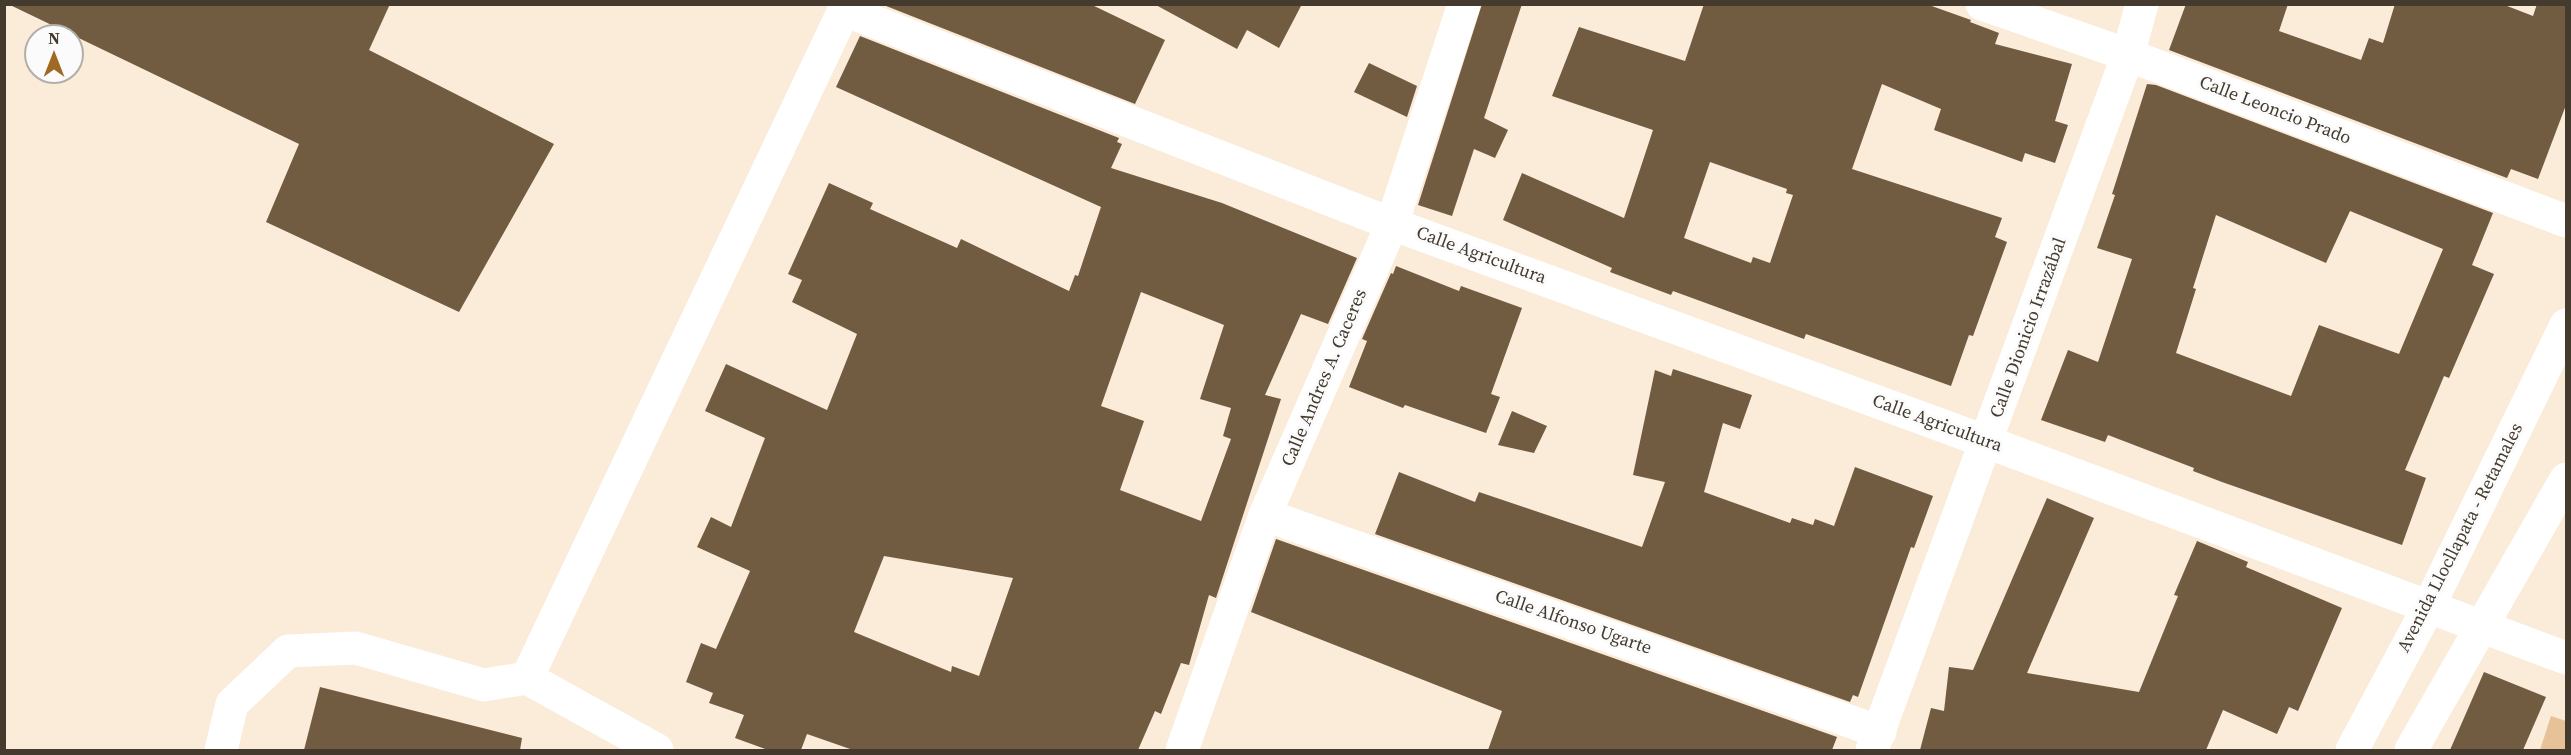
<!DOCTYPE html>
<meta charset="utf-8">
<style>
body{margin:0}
#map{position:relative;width:2571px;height:755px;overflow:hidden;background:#fbebd9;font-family:"Source Serif 4",serif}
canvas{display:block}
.frame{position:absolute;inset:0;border:6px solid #443a2e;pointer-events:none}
.north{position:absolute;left:24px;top:24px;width:60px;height:60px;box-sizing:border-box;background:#fbfbfb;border:2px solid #b2aea9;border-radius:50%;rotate:0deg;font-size:16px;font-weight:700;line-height:24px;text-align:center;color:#443a2e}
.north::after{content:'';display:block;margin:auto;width:21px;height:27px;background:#9e6a21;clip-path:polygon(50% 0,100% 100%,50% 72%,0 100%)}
</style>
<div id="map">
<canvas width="2571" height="755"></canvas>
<div class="frame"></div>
<div class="north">N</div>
</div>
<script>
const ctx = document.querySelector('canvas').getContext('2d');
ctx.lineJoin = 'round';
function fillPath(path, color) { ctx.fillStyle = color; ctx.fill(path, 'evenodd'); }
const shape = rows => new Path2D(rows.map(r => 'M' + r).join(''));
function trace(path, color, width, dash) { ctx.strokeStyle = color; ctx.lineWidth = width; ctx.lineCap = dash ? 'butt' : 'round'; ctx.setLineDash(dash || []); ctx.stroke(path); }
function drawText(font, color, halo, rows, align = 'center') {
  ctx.font = font + ' "Source Serif 4",serif'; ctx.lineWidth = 6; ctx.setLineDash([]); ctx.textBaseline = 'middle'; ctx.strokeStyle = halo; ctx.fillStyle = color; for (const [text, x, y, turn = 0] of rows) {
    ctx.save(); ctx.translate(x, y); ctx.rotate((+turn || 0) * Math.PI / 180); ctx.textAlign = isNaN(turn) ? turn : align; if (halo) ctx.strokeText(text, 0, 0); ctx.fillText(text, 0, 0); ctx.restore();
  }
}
fillPath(shape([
 [2551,716,2566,721,2566,750,2540,750]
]), '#e7c298');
fillPath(shape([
 [8,4,390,4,369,50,554,144,459,312,266,222,299,144],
 [881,4,1090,4,1165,40,1135,104],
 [1154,4,1302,4,1279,48,1247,30,1237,49],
 [1482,4,1522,4,1484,118,1508,130,1495,158,1474,149,1452,216,1418,205],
 [1704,4,1926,4,1971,20,1970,22,1999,33,1995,44,2072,64,2055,121,2068,125,2055,163,2025,153,2022,162,1934,130,1941,109,1882,84,1852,169,2002,218,1995,237,2007,242,1973,336,1969,335,1951,386,1806,334,1804,339,1673,291,1671,295,1610,272,1612,268,1503,220,1522,173,1624,218,1653,130,1552,96,1579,27,1685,61],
 [1710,162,1787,189,1786,193,1793,195,1770,263,1753,257,1751,263,1684,238],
 [2186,4,2288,4,2279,31,2361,60,2369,38,2383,43,2395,4,2502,4,2533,16,2537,4,2566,4,2566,105,2538,179,2511,169,2507,178,2169,50],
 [860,36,1119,138,1117,142,1122,144,1111,168,1222,203,1357,258,1328,324,1301,314,1265,395,1281,399,1216,598,1209,595,1189,665,1181,663,1161,714,1155,711,1138,750,853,750,807,734,801,750,768,750,735,738,744,715,709,703,713,693,686,682,701,643,716,649,750,571,697,547,711,517,731,527,765,438,705,411,726,364,827,410,857,334,792,302,802,280,788,274,829,183,873,203,870,209,957,248,961,239,1069,291,1075,275,1078,276,1101,207,836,87],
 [1141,292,1224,325,1200,399,1231,408,1223,436,1231,439,1201,521,1120,490,1144,421,1101,406],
 [884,556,1013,578,979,676,952,666,951,672,854,632],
 [1369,63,1417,86,1407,117,1354,92],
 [2147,84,2156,85,2493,213,2472,265,2494,274,2449,378,2444,376,2405,470,2426,478,2402,545,2222,482,2193,471,2194,468,2108,435,2105,442,2041,420,2068,350,2098,362,2132,259,2097,248,2115,195,2112,194],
 [2350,211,2443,249,2399,354,2319,325,2291,396,2176,353,2196,289,2193,288,2216,215,2326,263],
 [1396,266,1459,291,1461,286,1522,308,1491,394,1500,397,1486,433,1405,405,1403,408,1349,387,1367,341,1362,339,1391,273,1393,274],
 [1673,369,1752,395,1740,429,1723,423,1704,492,1790,523,1792,518,1813,525,1815,519,1834,526,1855,467,1933,496,1914,548,1911,547,1858,697,1853,695,1850,702,1375,534,1399,472,1475,502,1479,492,1642,547,1665,482,1633,475,1655,370,1671,376],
 [1512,411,1547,426,1534,453,1498,445],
 [2047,498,2094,518,2027,673,2139,692,2178,596,2174,595,2197,541,2248,562,2246,567,2342,608,2298,711,2289,707,2277,734,2223,710,2206,750,1920,750,1931,708,1944,711,1949,667,1973,670],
 [1276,539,1837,737,1832,750,1488,750,1502,711,1251,612],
 [2484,672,2546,697,2523,750,2450,750],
 [320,687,522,738,520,750,304,750]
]), '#715b41');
trace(shape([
 [1982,4,2128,55,2566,221],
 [844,10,1392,224,1987,442,2566,658],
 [1265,515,1880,732],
 [527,678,657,750],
 [221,750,232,704,288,651,356,648,484,685,527,678,847,4],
 [1182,750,1265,515,1392,224,1464,4],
 [1872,750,2128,55,2142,4]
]), '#fff', 33);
trace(shape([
 [2352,750,2428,608,2566,325],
 [2411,750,2566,479]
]), '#fff', 33);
drawText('18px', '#443a2e', '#fbfbfb', [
 ["Calle Leoncio Prado",2275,111,21],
 ["Calle Agricultura",1481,256,20],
 ["Calle Dionicio Irrazábal",2029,328,-70],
 ["Calle Andres A. Caceres",1325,378,-67],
 ["Calle Agricultura",1937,424,20],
 ["Avenida Llocllapata - Retamales",2461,538,-63],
 ["Calle Alfonso Ugarte",1573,623,19]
]);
</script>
